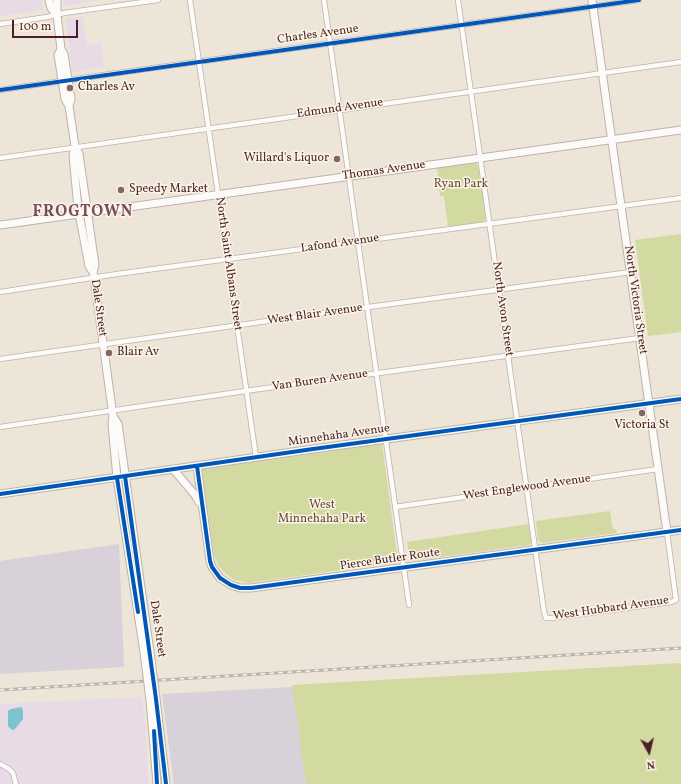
<!DOCTYPE html>
<style>
body{margin:0}
#map{position:relative;width:681px;height:784px;overflow:hidden;background:#ede5d7;font-family:Vollkorn,serif}
canvas{display:block}
.north{position:absolute;left:629px;top:732px;width:40px;height:40px;-webkit-text-stroke:3px #fcf5e5;paint-order:stroke;rotate:172deg;font-size:11px;font-weight:700;line-height:16px;text-align:center;color:#4a1f2b}
.north::after{content:'';display:block;margin:auto;width:14px;height:18px;background:#4a1f2b;clip-path:polygon(50% 0,100% 100%,50% 72%,0 100%)}
.scale{position:absolute;left:12px;top:20px;width:66px;height:18px;box-sizing:border-box;border:2px solid #4a1f2b;border-top:0;padding-left:5px;font-size:12px;line-height:14px;white-space:nowrap;color:#4a1f2b;-webkit-text-stroke:3px #fcf5e5;paint-order:stroke}
</style>
<div id="map">
<canvas width="681" height="784"></canvas>
<div class="north">N</div>
<div class="scale">100 m</div>
</div>
<script>
const ctx = document.querySelector('canvas').getContext('2d');
ctx.lineJoin = 'round';
function fillPath(path, color) { ctx.fillStyle = color; ctx.fill(path, 'evenodd'); }
const shape = rows => new Path2D(rows.map(r => 'M' + r).join(''));
function trace(path, color, width, dash) { ctx.strokeStyle = color; ctx.lineWidth = width; ctx.lineCap = dash ? 'butt' : 'round'; ctx.setLineDash(dash || []); ctx.stroke(path); }
function drawText(font, color, halo, rows, align = 'center') {
  ctx.font = font + ' Vollkorn,serif'; ctx.lineWidth = 3; ctx.setLineDash([]); ctx.textBaseline = 'middle'; ctx.strokeStyle = halo; ctx.fillStyle = color; for (const [text, x, y, turn = 0] of rows) {
    ctx.save(); ctx.translate(x, y); ctx.rotate((+turn || 0) * Math.PI / 180); ctx.textAlign = isNaN(turn) ? turn : align; if (halo) ctx.strokeText(text, 0, 0); ctx.fillText(text, 0, 0); ctx.restore();
  }
}
fillPath(shape([
 [0,0,41,0,43,10,0,16],
 [63,0,95,0,95,1,64,6],
 [83,17,87,45,101,43,104,67,73,72,65,19],
 [142,697,146,730,148,784,0,784,0,704]
]), '#e8dbe6');
fillPath(shape([
 [119,544,124,667,0,674,0,561],
 [293,687,306,784,174,784,162,694]
]), '#d8d1d9');
fillPath(shape([
 [475,163,478,165,486,218,485,220,483,222,448,227,444,196,440,196,437,168],
 [681,234,681,332,648,336,635,240],
 [382,444,398,562,249,583,234,580,223,571,218,565,214,555,202,469],
 [610,511,613,529,616,529,617,533,542,543,538,540,536,521],
 [529,524,532,542,529,545,410,561,407,542],
 [681,663,681,784,306,784,292,685]
]), '#d2d9a1');
fillPath(shape([
 [21,707,23,710,23,719,15,729,12,730,8,726,8,711,11,709]
]), '#7cc4cd');
const street = shape([
 [190,0,256,457],
 [324,0,409,605],
 [458,0,544,612,546,618,552,618,671,602,676,600,667,532],
 [0,24,47,17,64,13,158,0],
 [68,80,639,0],
 [0,90,62,81],
 [0,158,681,62],
 [0,292,117,274,681,198],
 [0,359,331,312,631,272],
 [0,427,252,390,640,338],
 [395,507,658,469],
 [0,764,9,769,13,773,16,784]
]);
const secondary = shape([
 [49,0,51,8,57,15],
 [57,0,57,15,61,49,64,54,71,99,69,106],
 [592,0,667,532],
 [61,49,58,55,65,99,69,106,75,146,79,154,95,265,93,272],
 [75,146,73,155,78,208,89,266,93,272,94,277,113,416,112,424,117,478,144,652],
 [0,225,681,130],
 [113,416,118,424,150,652],
 [197,466,210,561,212,567,220,578,231,585,240,588,251,588,681,530],
 [173,469,195,495,199,502],
 [0,494,313,449,681,399],
 [156,699,166,784],
 [150,700,157,784]
]);
trace(street, '#bcb3ac', 6);
trace(secondary, '#bcb3ac', 9);
trace(street, '#fcfbf9', 4.5);
trace(secondary, '#fcfbf9', 7);
const rail = shape([
 [0,690,681,648]
]);
trace(rail, '#bab4b3', 3);
trace(rail, '#fcf5e5', 1.5, [4.5]);
const secondaryBridge = shape([
 [144,652,150,700],
 [150,652,156,699]
]);
trace(secondaryBridge, '#bcb3ac', 9, []);
trace(secondaryBridge, '#fcfbf9', 7);
trace(shape([
 [0,90,639,0],
 [197,466,210,561,212,567,220,578,231,585,240,588,251,588,681,530],
 [125,476,156,699,166,784],
 [117,478,138,612],
 [0,494,313,449,681,399],
 [154,731,157,784]
]), '#0057b8', 4);
for (const [x, y, r, color] of [
 [70,88,4,"#836467"],
 [337,159,4,"#836467"],
 [121,190,4,"#836467"],
 [109,353,4,"#836467"],
 [642,413,4,"#836467"]
]) { const dot = new Path2D(); dot.arc(x, y, r, 0, 2 * Math.PI); ctx.fillStyle = color; ctx.fill(dot); trace(dot, '#fcf5e5', 1.5); }
drawText('12px', '#4a1f2b', '#fcf5e5', [
 ["Charles Avenue",318,35,-8],
 ["Edmund Avenue",340,109,-8],
 ["Thomas Avenue",384,171,-8],
 ["Lafond Avenue",340,244,-8],
 ["North Saint Albans Street",228,264,82],
 ["North Victoria Street",635,300,82],
 ["Dale Street",98,308,82],
 ["North Avon Street",502,309,82],
 ["West Blair Avenue",315,315,-8],
 ["Van Buren Avenue",320,381,-8],
 ["Minnehaha Avenue",339,436,-8],
 ["West Englewood Avenue",527,488,-8],
 ["Pierce Butler Route",390,560,-8],
 ["West Hubbard Avenue",611,609,-8],
 ["Dale Street",157,629,82]
]);
drawText('12px', '#4a1f2b', '#fcf5e5', [
 ["Charles Av",78,88],
 ["Willard's Liquor",329,159,"right"],
 ["Speedy Market",129,190],
 ["Blair Av",117,353],
 ["Victoria St",642,426,"center"]
], 'left');
drawText('12px', '#664b3d', '#fcf5e5', [
 ["Ryan Park",461,185],
 ["West",322,506],
 ["Minnehaha Park",322,520]
]);
ctx.letterSpacing = '1px';
drawText('bold 16px', '#794c63', '#fcf5e5', [
 ["FROGTOWN",83,213]
]);
ctx.letterSpacing = '0px';
</script>
